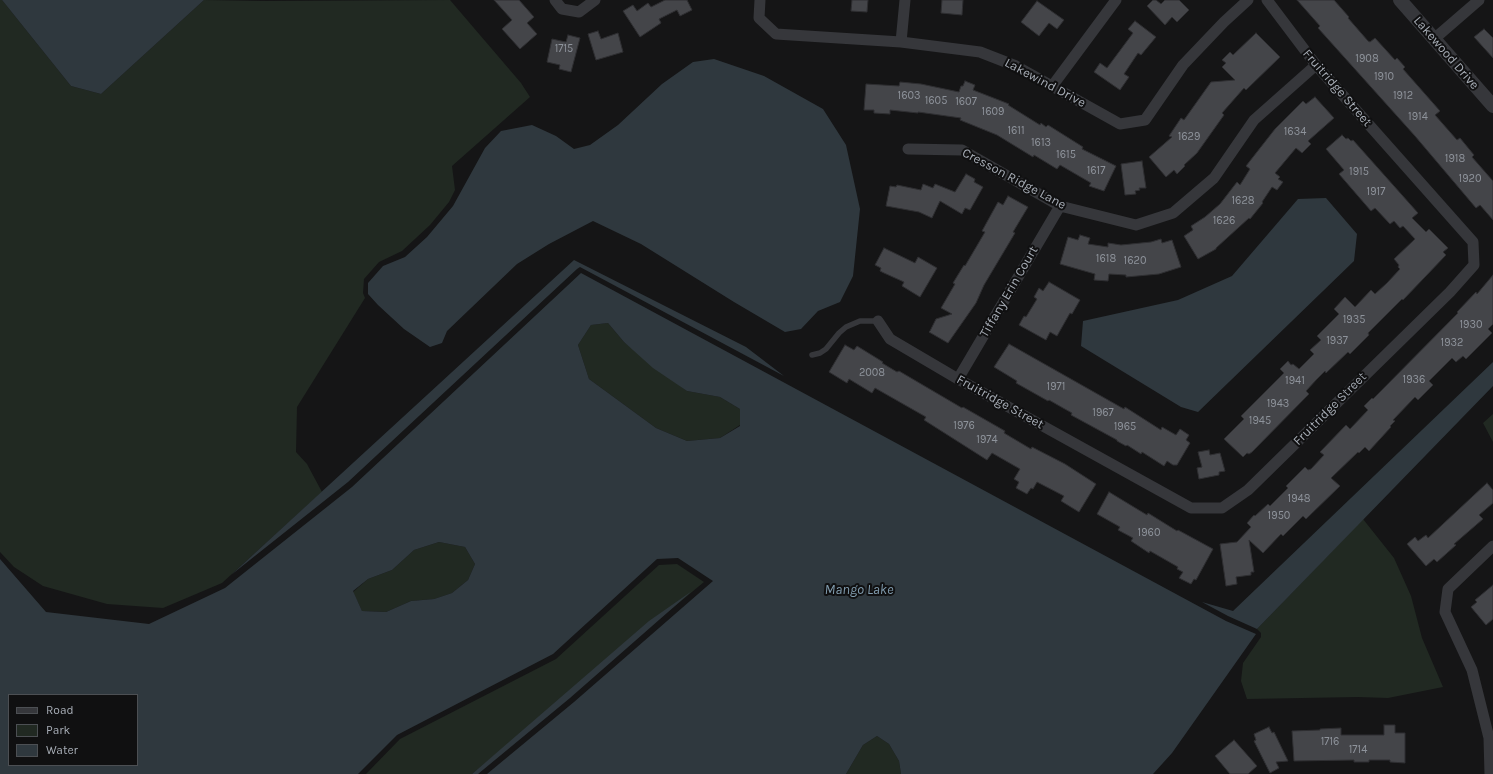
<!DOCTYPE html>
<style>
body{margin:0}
#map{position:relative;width:1493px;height:774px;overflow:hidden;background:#151516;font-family:Karla,sans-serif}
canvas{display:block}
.legend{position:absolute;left:8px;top:694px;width:130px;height:72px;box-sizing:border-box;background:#101011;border:1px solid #4c4f53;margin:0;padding:5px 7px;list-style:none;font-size:12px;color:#a7adb6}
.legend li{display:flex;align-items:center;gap:8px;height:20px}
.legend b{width:20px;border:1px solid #4c4f53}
</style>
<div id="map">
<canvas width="1493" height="774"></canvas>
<ul class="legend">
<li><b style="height:5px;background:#36373b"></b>Road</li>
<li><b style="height:11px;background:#212922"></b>Park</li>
<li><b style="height:11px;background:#2f383e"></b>Water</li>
</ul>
</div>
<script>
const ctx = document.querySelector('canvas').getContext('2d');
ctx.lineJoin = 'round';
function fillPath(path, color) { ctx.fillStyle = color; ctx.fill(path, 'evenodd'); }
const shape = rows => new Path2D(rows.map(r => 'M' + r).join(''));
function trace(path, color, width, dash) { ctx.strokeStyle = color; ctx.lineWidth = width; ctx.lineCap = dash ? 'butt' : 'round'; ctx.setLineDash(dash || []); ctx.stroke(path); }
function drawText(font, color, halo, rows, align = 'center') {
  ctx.font = font + ' Karla,sans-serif'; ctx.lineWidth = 4; ctx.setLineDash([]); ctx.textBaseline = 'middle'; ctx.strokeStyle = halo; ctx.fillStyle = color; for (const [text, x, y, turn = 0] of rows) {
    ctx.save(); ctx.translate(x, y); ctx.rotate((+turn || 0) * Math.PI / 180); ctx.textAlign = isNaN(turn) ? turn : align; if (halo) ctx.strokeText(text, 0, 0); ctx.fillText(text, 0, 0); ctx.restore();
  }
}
fillPath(shape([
 [0,0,2,0,71,86,101,94,204,0,264,1,450,0,521,83,530,97,452,166,455,190,449,202,430,225,402,251,379,262,364,279,363,293,365,298,297,407,296,452,307,464,322,492,222,583,163,608,107,604,43,586,14,567,0,552],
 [608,323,624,342,687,391,720,397,740,409,740,425,720,438,687,441,656,428,589,379,578,345,591,325],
 [1493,414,1493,442,1483,423],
 [1363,519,1394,558,1411,596,1422,638,1443,687,1388,698,1358,697,1247,699,1241,681,1243,663,1261,637,1261,633,1257,629],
 [439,542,465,547,475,564,468,580,452,593,434,599,411,601,386,612,362,611,353,592,368,579,392,570,414,550],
 [677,564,704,582,472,774,366,774,400,739,556,659,659,565],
 [877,736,889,744,899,761,901,774,846,774,863,745]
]), '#212922');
fillPath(shape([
 [2,0,204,0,101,94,71,86],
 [714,59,764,76,823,109,846,145,860,209,853,276,840,302,818,311,801,329,785,332,734,302,641,244,593,221,549,244,517,264,447,331,442,343,430,347,404,329,378,305,368,294,368,283,383,266,405,257,427,237,453,206,485,148,501,131,532,125,556,136,574,149,590,145,618,125,662,84,693,62],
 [1326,198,1357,234,1354,261,1198,412,1181,407,1081,346,1083,321,1178,300,1232,276,1298,199],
 [574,260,746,347,784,376,580,267,577,269,348,482,231,575],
 [581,273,1226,621,1256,634,1172,753,1153,774,901,774,899,761,889,744,877,736,863,745,846,774,487,774,574,702,713,581,678,558,657,559,553,654,397,735,358,774,0,774,0,559,46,612,149,624,225,588,352,487],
 [608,323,624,342,653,368,687,391,720,397,740,409,740,426,720,438,687,441,656,428,589,379,578,345,591,325],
 [439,542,465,547,475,564,468,580,452,593,434,599,411,601,386,612,362,611,353,591,368,579,392,570,414,550],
 [9,695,137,695,137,765,9,765],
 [1493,362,1493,386,1257,629,1228,616,1202,602,1233,611],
 [692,591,570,698,478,774,472,774,649,621]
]), '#2f383e');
const building = shape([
 [494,0,519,0,534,17,527,23,537,34,520,49,502,29,512,20,494,0],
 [665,0,687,0,692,10,680,16,677,10,659,19,661,23,640,37,623,11,633,5,637,11,648,3,651,7,665,0],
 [852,0,868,0,867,12,851,11,852,0],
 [942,0,963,0,962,15,941,13,942,0],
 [1153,0,1156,0,1161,4,1165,0,1179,0,1189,10,1177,22,1172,17,1165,25,1147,6,1153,0],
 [1297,0,1334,0,1349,17,1348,18,1368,41,1370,42,1375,38,1395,60,1397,58,1405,67,1403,69,1440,111,1435,115,1457,140,1460,138,1474,155,1472,157,1493,181,1493,220,1480,205,1476,208,1415,136,1318,28,1320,26,1297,0],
 [1037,1,1064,20,1057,29,1049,23,1039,36,1021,22,1037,1],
 [1135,21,1156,37,1141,55,1138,53,1124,74,1129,77,1120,90,1094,72,1100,63,1107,68,1133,33,1128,29,1135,21],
 [1484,29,1493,38,1493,58,1474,37,1484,29],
 [598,31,601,39,618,33,623,52,596,60,588,34,598,31],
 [1256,33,1280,57,1246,90,1244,88,1222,113,1224,115,1197,153,1184,165,1185,166,1177,174,1174,170,1166,177,1149,157,1172,137,1169,136,1181,118,1184,120,1211,82,1235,80,1222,67,1226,63,1222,60,1230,52,1233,55,1256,33],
 [568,35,580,38,571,72,559,69,560,65,547,62,552,39,566,42,568,35],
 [965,81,975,85,973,90,1009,104,1008,105,1040,125,1041,123,1046,127,1048,125,1083,147,1082,149,1116,166,1104,191,1089,186,1091,183,1060,165,1057,169,1034,155,1033,157,997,135,960,120,961,118,918,112,918,113,890,110,890,114,874,113,874,110,864,110,866,84,899,86,900,82,921,84,959,92,961,86,963,86,965,81],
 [1315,97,1334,118,1308,141,1311,144,1302,153,1296,148,1275,173,1280,177,1278,179,1283,182,1277,190,1272,187,1262,202,1263,203,1250,219,1249,218,1216,248,1216,249,1198,259,1184,236,1193,230,1191,226,1205,217,1220,204,1237,182,1240,185,1250,169,1246,166,1275,129,1303,101,1306,104,1315,97],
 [1342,135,1346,139,1348,138,1351,141,1353,140,1418,213,1412,218,1426,232,1429,229,1448,248,1443,252,1446,255,1425,277,1403,300,1402,299,1368,333,1369,335,1350,354,1348,352,1326,373,1325,371,1317,379,1306,391,1309,394,1252,452,1249,454,1247,453,1243,457,1224,439,1244,419,1241,416,1284,373,1280,369,1288,361,1291,365,1293,364,1299,369,1314,354,1310,350,1321,340,1317,336,1339,314,1334,309,1345,297,1355,307,1371,290,1375,294,1387,283,1400,269,1398,267,1399,265,1394,259,1415,239,1403,226,1400,228,1394,221,1390,224,1375,208,1371,211,1339,174,1344,170,1326,149,1342,135],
 [1142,161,1146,188,1139,188,1140,190,1135,191,1136,194,1125,195,1121,164,1142,161],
 [966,174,975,179,974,182,983,187,970,210,965,208,962,214,940,201,932,218,919,212,886,206,890,186,896,187,897,185,921,190,923,184,933,188,935,184,955,192,966,174],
 [1008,196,1028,207,1013,232,1015,233,984,285,976,303,948,343,929,332,930,331,936,319,952,314,941,308,955,284,953,283,964,265,965,266,985,232,982,231,998,202,1003,205,1008,196],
 [1080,235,1090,238,1088,244,1108,247,1108,243,1121,245,1151,242,1161,239,1162,243,1172,240,1181,267,1159,274,1126,277,1126,275,1109,274,1108,281,1094,280,1095,274,1060,264,1068,237,1078,240,1080,235],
 [884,248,915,263,918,257,937,268,920,297,902,286,904,282,884,273,880,271,881,268,875,265,884,248],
 [1493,275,1493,324,1488,329,1492,333,1466,359,1463,356,1456,362,1452,358,1429,381,1433,385,1418,400,1415,397,1393,420,1395,421,1390,426,1391,427,1369,451,1365,447,1359,453,1358,452,1331,478,1340,486,1306,519,1303,516,1283,536,1281,534,1263,553,1249,540,1254,572,1251,572,1251,575,1236,577,1237,584,1226,586,1220,544,1237,542,1251,527,1247,523,1254,515,1255,516,1268,504,1270,506,1288,488,1286,486,1305,467,1308,470,1311,469,1324,455,1320,452,1346,425,1350,429,1368,410,1364,406,1372,398,1373,399,1458,313,1457,312,1476,292,1477,294,1493,275],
 [1049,282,1080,300,1072,314,1070,313,1057,336,1050,332,1046,340,1019,325,1024,316,1026,317,1037,299,1034,297,1039,288,1043,291,1049,282],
 [1009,344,1124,409,1125,407,1161,430,1162,427,1176,435,1180,429,1189,435,1186,440,1190,443,1177,465,1173,465,1167,461,1164,466,1142,452,1141,454,1127,445,1126,446,1117,441,1117,440,1071,415,1072,413,1063,408,1049,400,1048,401,1016,383,1017,381,994,367,1009,344],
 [845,345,854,350,857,346,883,362,882,363,897,372,899,371,962,408,963,407,1005,431,1004,433,1031,449,1032,447,1065,464,1096,484,1079,512,1061,501,1064,496,1037,482,1033,489,1031,488,1027,494,1016,488,1019,482,1014,479,1020,469,992,453,987,460,924,420,926,417,875,388,872,393,849,379,847,383,829,372,845,345],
 [1209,450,1210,455,1220,453,1225,471,1219,472,1219,475,1199,479,1197,468,1202,467,1198,452,1209,450],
 [1487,483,1493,490,1493,503,1479,515,1483,519,1454,544,1456,545,1437,562,1434,559,1426,566,1407,544,1415,537,1418,541,1426,535,1428,538,1487,483],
 [1109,492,1147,515,1148,513,1177,531,1178,530,1213,549,1196,580,1194,579,1191,584,1179,578,1183,572,1177,569,1178,567,1150,551,1149,553,1131,541,1133,538,1118,530,1120,527,1097,514,1109,492],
 [1493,585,1493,619,1486,625,1471,607,1477,602,1475,600,1493,585],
 [1384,725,1395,725,1395,733,1405,733,1405,763,1390,762,1390,760,1369,760,1369,762,1354,762,1354,760,1294,761,1292,731,1320,730,1320,729,1341,728,1341,735,1384,735,1384,725],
 [1269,727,1272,733,1274,732,1288,761,1276,762,1279,768,1270,773,1254,741,1256,740,1254,734,1269,727],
 [1234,740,1257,766,1248,774,1230,774,1215,756,1234,740]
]);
fillPath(building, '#444549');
trace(building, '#2f2f32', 1);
trace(shape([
 [812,355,820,353,826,349,839,333,846,327,860,321,878,321]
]), '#36373b', 5.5);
trace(shape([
 [555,0,562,9,579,12,595,0],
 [760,0,759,18,776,34,901,42,980,52,1016,66,1120,124,1145,120,1183,65,1224,22,1248,0],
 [1434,39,1479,0],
 [901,42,905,0],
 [1053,85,1116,0],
 [908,149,962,150,1060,206,1136,225,1173,213,1214,178,1254,120,1316,65],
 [878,321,890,339,958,379,1191,508,1222,508,1248,490,1450,292,1474,265,1473,242,1316,65,1267,0],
 [958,379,1060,206],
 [1490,774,1489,738,1472,670,1445,612,1448,589,1493,546]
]), '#36373b', 11);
trace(shape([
 [1400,0,1493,106]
]), '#36373b', 14);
drawText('11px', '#8e939b', null, [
 ["1715",564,49],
 ["1908",1367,59],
 ["1910",1384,77],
 ["1603",909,96],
 ["1912",1403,96],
 ["1605",936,101],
 ["1607",966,102],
 ["1609",993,112],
 ["1914",1418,117],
 ["1611",1016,131],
 ["1634",1295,132],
 ["1629",1189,137],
 ["1613",1041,143],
 ["1615",1066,155],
 ["1918",1455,159],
 ["1617",1096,171],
 ["1915",1359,172],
 ["1920",1470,179],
 ["1917",1376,192],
 ["1628",1243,201],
 ["1626",1224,221],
 ["1618",1106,259],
 ["1620",1135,261],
 ["1935",1354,320],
 ["1930",1471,325],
 ["1937",1337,341],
 ["1932",1452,343],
 ["2008",872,373],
 ["1936",1414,380],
 ["1941",1295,381],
 ["1971",1056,387],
 ["1943",1278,404],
 ["1967",1103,413],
 ["1945",1260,421],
 ["1976",964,426],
 ["1965",1125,427],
 ["1974",987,440],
 ["1948",1299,499],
 ["1950",1279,516],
 ["1960",1149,533],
 ["1716",1330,742],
 ["1714",1358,750]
]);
drawText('13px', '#a7adb6', '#101011', [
 ["Lakewood Drive",1446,53,49],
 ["Lakewind Drive",1045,83,28],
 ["Fruitridge Street",1337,88,49],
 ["Cresson Ridge Lane",1014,179,28],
 ["Tiffany Erin Court",1009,292,-60],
 ["Fruitridge Street",1000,402,29],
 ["Fruitridge Street",1330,409,-45]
]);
drawText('italic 14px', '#819cae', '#101011', [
 ["Mango Lake",859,590]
]);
</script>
